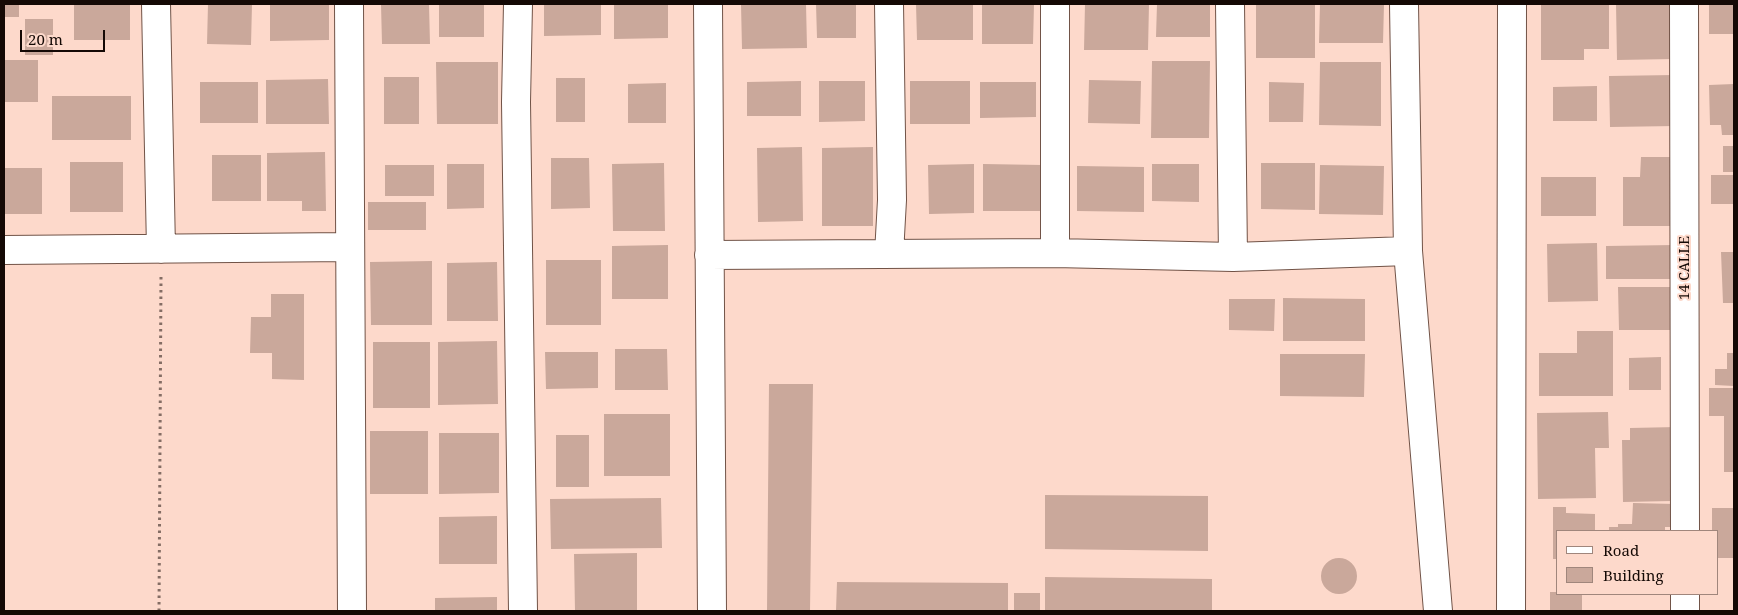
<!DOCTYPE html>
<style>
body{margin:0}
#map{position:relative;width:1738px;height:615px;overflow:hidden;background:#fdd9cb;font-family:"Noto Serif",serif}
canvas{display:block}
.frame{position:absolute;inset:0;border:5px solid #140905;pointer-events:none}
.legend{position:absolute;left:1556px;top:530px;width:162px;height:65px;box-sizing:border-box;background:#fdd9cb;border:1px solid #a0867c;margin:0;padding:6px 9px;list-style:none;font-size:15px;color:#140905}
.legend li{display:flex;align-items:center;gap:10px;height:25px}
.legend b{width:25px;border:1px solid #a0867c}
.scale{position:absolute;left:20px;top:30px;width:85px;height:22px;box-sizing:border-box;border:2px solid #140905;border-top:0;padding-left:6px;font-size:15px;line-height:18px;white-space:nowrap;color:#140905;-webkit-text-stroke:4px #fdd9cb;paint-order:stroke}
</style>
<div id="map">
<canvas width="1738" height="615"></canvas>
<div class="frame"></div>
<ul class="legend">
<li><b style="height:6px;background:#fff"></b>Road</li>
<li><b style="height:14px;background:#caa89b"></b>Building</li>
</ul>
<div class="scale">20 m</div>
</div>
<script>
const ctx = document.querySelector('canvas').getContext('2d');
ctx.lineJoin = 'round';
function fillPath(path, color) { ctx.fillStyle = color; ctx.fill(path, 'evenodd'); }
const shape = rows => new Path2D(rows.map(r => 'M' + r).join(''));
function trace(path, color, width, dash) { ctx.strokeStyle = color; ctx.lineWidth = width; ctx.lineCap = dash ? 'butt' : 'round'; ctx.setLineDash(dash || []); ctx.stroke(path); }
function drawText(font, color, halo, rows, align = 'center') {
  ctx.font = font + ' "Noto Serif",serif'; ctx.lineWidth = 4; ctx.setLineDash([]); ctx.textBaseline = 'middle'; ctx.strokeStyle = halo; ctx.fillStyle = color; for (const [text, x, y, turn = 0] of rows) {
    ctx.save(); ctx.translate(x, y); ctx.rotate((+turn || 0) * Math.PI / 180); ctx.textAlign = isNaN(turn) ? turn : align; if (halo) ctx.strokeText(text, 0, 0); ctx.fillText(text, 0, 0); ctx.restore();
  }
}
fillPath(shape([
 [4,4,19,4,19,17,4,17],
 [74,4,130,4,130,40,74,40],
 [208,4,252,4,251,45,207,44],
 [270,4,329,4,329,40,270,41],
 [381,4,429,4,430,44,382,44],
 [439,4,484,4,484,37,439,37],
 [544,4,601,4,601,35,544,36],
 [614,4,668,4,668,38,614,39],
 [741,4,806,4,807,48,742,49],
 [816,4,856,4,856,38,817,38],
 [916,4,973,4,973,40,917,40],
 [982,4,1034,4,1033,44,982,44],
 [1085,4,1149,4,1148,50,1084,50],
 [1157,4,1210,4,1210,37,1156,37],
 [1256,4,1315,4,1315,58,1256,58],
 [1320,4,1384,4,1383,43,1319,43],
 [1541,4,1609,4,1609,49,1584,49,1584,60,1541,60],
 [1616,4,1672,4,1673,59,1617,60],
 [1709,4,1734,4,1734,34,1709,34],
 [25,19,53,19,53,55,25,55],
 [4,60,38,60,38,102,4,102],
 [1152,61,1210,61,1209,138,1151,138],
 [436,62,498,62,498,124,437,124],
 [1320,62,1381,62,1381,126,1319,125],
 [1674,75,1675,126,1610,127,1609,76],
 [384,77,419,77,419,124,384,124],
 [556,78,585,78,585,122,556,122],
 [328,79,329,124,266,124,266,80],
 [1089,80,1141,81,1140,124,1088,123],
 [801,81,801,116,747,116,747,82],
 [819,81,865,81,865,121,819,122],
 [910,81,970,81,970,124,910,124],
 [200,82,258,82,258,123,200,123],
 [980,82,1036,82,1036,117,980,118],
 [1269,82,1304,83,1303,122,1269,122],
 [666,83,666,123,628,123,628,84],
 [1734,84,1734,135,1722,135,1721,125,1710,125,1709,85],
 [1597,86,1597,121,1553,121,1553,87],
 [52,96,131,96,131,140,52,140],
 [1723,146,1734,146,1734,172,1723,172],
 [802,147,803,221,758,222,757,148],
 [873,147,873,226,822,226,822,148],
 [325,152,326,211,302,211,302,201,267,201,267,153],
 [212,155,261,155,261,201,212,201],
 [1641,157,1672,157,1672,226,1623,226,1623,177,1640,177],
 [551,158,589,158,590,208,551,209],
 [70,162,123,162,123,212,70,212],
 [664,163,665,231,613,231,612,164],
 [1261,163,1315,163,1315,210,1261,209],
 [447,164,484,164,484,208,447,209],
 [974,164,974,213,929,214,928,165],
 [983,164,1042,165,1042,211,983,211],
 [1152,164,1199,164,1199,202,1152,201],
 [385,165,434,165,434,196,385,196],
 [1320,165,1384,166,1383,215,1319,214],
 [1077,166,1144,167,1144,212,1077,211],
 [4,168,42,168,42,214,4,214],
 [1711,175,1734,175,1734,204,1711,204],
 [1541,177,1596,177,1596,216,1541,216],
 [368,202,426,202,426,230,368,230],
 [1597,243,1598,301,1548,302,1547,244],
 [668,245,668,299,612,299,612,246],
 [1675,245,1675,279,1606,279,1606,246],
 [1721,252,1734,252,1734,303,1723,303],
 [546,260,601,260,601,325,546,325],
 [432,261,432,325,371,325,370,262],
 [497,262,498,321,447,321,447,263],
 [1618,287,1675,287,1675,330,1619,330],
 [271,294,304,294,304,380,272,379,272,353,250,353,251,317,271,317],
 [1283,298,1365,299,1365,341,1283,341],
 [1229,299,1275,299,1274,331,1229,330],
 [1577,331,1613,331,1613,396,1539,396,1539,353,1577,353],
 [497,341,498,404,438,405,438,342],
 [373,342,430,342,430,408,373,408],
 [615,349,667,349,668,390,615,390],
 [545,352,598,352,598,388,546,389],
 [1727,353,1734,353,1734,386,1715,385,1715,369,1727,369],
 [1280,354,1365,354,1364,397,1280,396],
 [1661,357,1661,390,1629,390,1629,358],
 [769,384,813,384,810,611,767,611],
 [1709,388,1734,388,1734,472,1724,472,1724,416,1709,416],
 [1608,412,1609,448,1595,448,1596,498,1538,499,1537,413],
 [604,414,670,414,670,476,604,476],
 [1677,427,1672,501,1623,502,1622,440,1630,440,1630,428],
 [370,431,428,431,428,494,370,494],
 [439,433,499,433,499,493,439,494],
 [556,435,589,435,589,487,556,487],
 [1045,495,1208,496,1208,551,1045,549],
 [661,498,662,548,551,549,550,499],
 [1633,503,1675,504,1675,527,1665,527,1665,531,1609,531,1609,527,1618,527,1618,524,1632,524],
 [1553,507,1566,507,1566,513,1595,514,1595,531,1557,531,1557,559,1553,559],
 [1712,508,1734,508,1734,558,1717,558,1717,531,1712,531],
 [497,516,497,564,439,564,439,517],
 [637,553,637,611,575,611,574,554],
 '1321 576a18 18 0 1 1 36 0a18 18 0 1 1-36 0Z',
 [1045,577,1212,579,1212,611,1045,611],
 [837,582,1008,583,1008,611,836,611],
 [1550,592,1557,592,1557,594,1582,594,1582,611,1550,611],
 [1014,593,1040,593,1040,611,1014,611],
 [497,597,497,611,435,611,435,598]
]), '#caa89b');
const street = shape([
 [156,4,161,249],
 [349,4,352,611],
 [518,4,516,102,523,611],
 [708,4,712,611],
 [889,4,892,200,889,254],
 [1055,4,1055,253],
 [1230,4,1233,257],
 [1404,4,1408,251,1438,611],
 [1684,4,1685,531],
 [4,250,349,247],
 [709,255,1055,253,1233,257,1408,251],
 [1685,594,1685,611],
 [1511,611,1512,4]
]);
trace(street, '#715347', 30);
trace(shape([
 [159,611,161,277]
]), '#846d64', 3, [2.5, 4]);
trace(street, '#fff', 28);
drawText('14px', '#140905', '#fdd9cb', [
 ["14 CALLE",1685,268,-90]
]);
</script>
